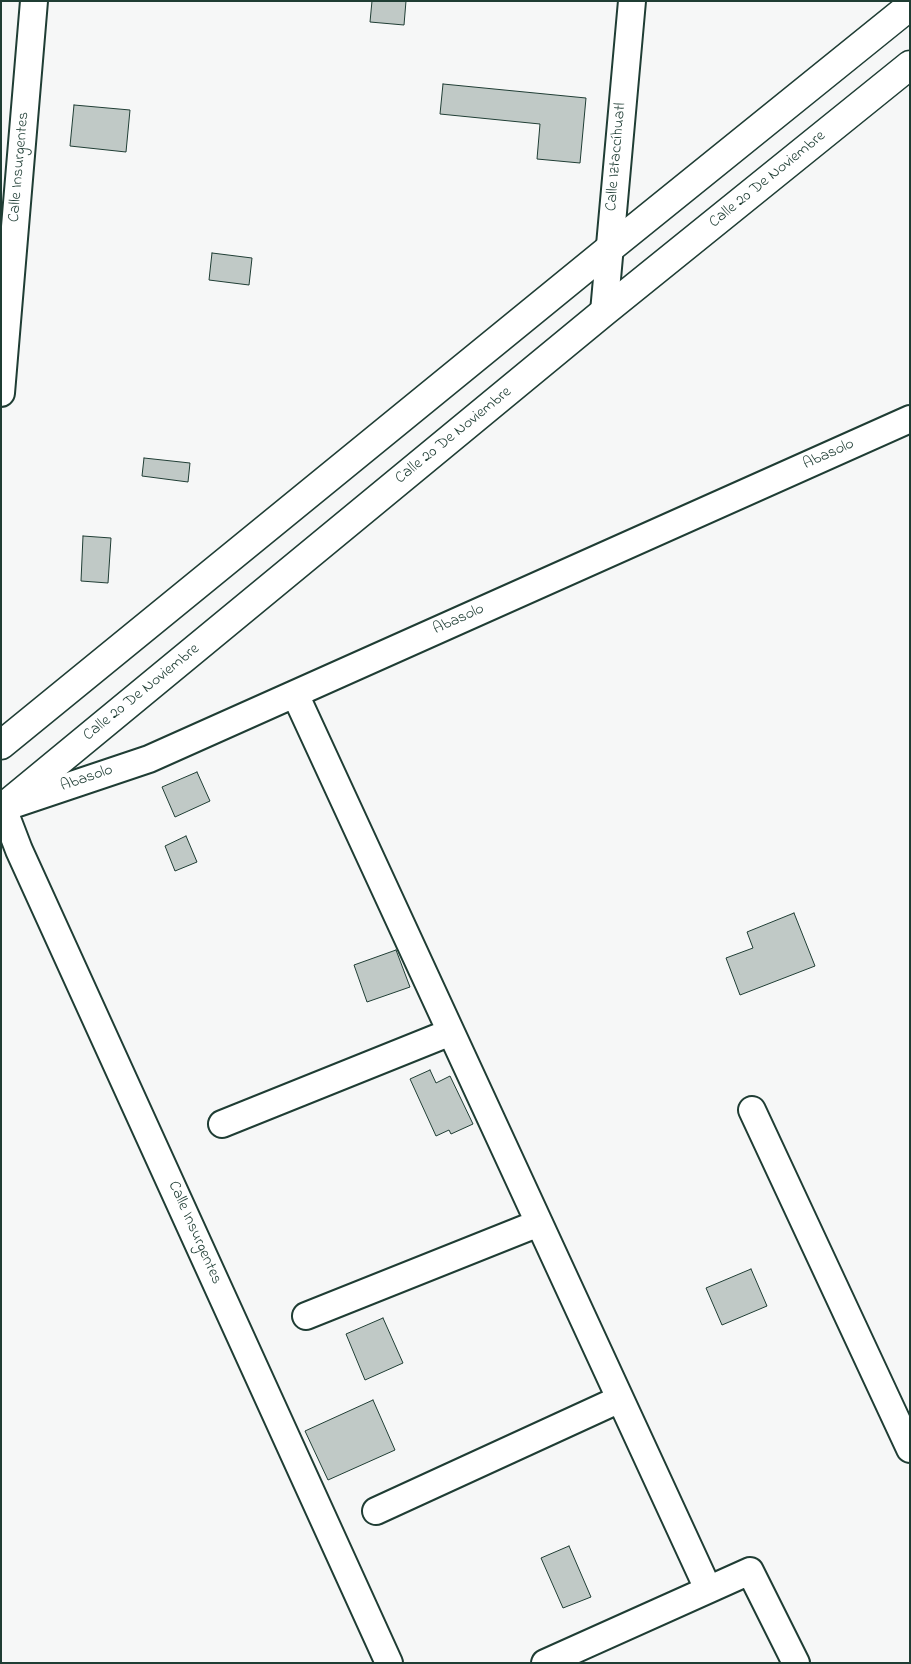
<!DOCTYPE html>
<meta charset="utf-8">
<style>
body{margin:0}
#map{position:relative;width:911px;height:1664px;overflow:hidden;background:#f6f7f7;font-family:"Indie Flower",sans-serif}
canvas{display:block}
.frame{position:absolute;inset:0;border:2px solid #1f3d34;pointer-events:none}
</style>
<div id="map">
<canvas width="911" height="1664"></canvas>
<div class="frame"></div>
</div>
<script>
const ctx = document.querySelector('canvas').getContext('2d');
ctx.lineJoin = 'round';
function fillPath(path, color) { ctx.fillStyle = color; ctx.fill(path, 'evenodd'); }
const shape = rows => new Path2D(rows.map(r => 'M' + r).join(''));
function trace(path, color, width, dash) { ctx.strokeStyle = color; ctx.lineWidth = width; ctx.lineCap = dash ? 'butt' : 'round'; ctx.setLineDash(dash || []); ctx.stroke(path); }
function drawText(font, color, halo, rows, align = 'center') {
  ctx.font = font + ' "Indie Flower",sans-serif'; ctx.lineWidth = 4; ctx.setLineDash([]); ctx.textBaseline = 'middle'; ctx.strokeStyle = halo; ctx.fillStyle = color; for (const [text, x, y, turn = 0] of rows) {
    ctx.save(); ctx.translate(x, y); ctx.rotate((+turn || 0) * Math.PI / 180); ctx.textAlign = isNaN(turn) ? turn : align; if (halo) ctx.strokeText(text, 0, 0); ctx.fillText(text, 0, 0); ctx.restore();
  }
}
const building = shape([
 [372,1,406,1,404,25,370,22,372,1],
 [443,84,586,98,580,163,537,159,540,124,440,114,443,84],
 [74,105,130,110,126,152,70,146,74,105],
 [212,253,252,258,249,285,209,280,212,253],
 [144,458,190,463,188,482,142,476,144,458],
 [83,536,111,538,108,583,81,581,83,536],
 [197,772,210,801,175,817,162,787,197,772],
 [186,836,197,862,175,871,165,846,186,836],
 [794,913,815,966,740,995,726,958,753,948,747,932,794,913],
 [396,950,410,987,367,1002,354,965,396,950],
 [430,1070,436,1083,450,1076,473,1124,451,1134,449,1130,436,1136,410,1079,430,1070],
 [751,1269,767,1306,722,1325,706,1288,751,1269],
 [383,1318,403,1363,365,1380,346,1334,383,1318],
 [373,1400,395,1450,328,1480,305,1431,373,1400],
 [569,1546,591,1597,563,1608,541,1558,569,1546]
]);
fillPath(building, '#c0c9c6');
trace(building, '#1f3d34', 1);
const street = shape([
 [604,312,632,1],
 [1,393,34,1],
 [295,694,708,1589],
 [1,803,19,850,389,1663],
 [6,807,149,759,910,419],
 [752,1110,910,1449],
 [222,1124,451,1032],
 [306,1316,539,1223],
 [376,1511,620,1399],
 [545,1663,750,1571,796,1663]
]);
const primary = shape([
 [1,745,609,249,910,6],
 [1,809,604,312,910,65]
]);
trace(street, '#1f3d34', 30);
trace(primary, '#1f3d34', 31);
trace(street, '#fff', 26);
trace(primary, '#fff', 28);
drawText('16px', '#1f3d34', '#fff', [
 ["Calle Iztaccíhuatl",617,157,-85],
 ["Calle Insurgentes",20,167,-85],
 ["Calle 20 De Noviembre",768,180,-39],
 ["Calle 20 De Noviembre",454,436,-39],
 ["Abasolo",829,455,-24],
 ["Abasolo",459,620,-24],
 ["Calle 20 De Noviembre",142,693,-39],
 ["Abasolo",87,779,-19],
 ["Calle Insurgentes",194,1233,66]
]);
</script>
